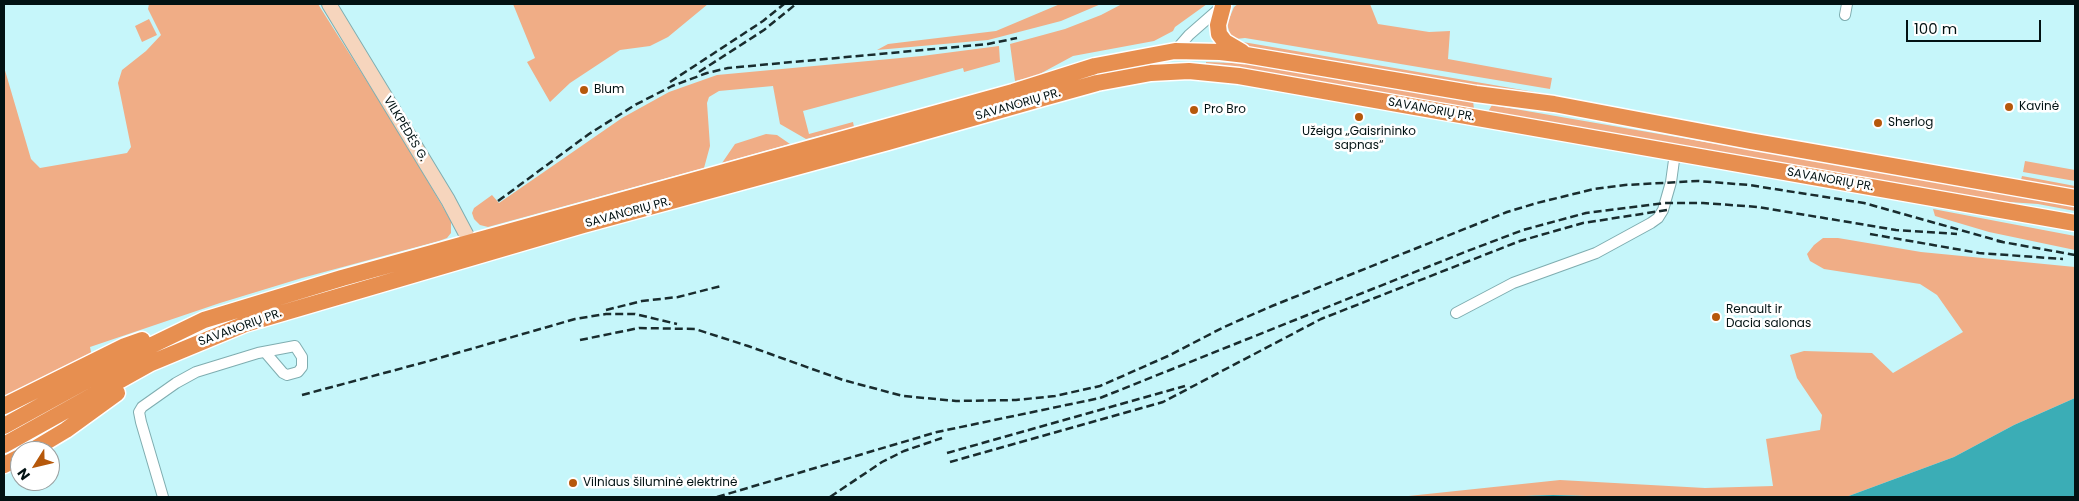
<!DOCTYPE html>
<meta charset="utf-8">
<style>
body{margin:0}
#map{position:relative;width:2079px;height:501px;overflow:hidden;background:#c6f6fa;font-family:Poppins,sans-serif}
canvas{display:block}
.frame{position:absolute;inset:0;border:5px solid #021213;pointer-events:none}
.north{position:absolute;left:10px;top:441px;width:50px;height:50px;box-sizing:border-box;background:#fff;border:1px solid #9aa0a1;border-radius:50%;rotate:234deg;font-size:14px;font-weight:700;line-height:20px;text-align:center;color:#021213}
.north::after{content:'';display:block;margin:auto;width:18px;height:22px;background:#b6580b;clip-path:polygon(50% 0,100% 100%,50% 72%,0 100%)}
.scale{position:absolute;left:1906px;top:20px;width:135px;height:22px;box-sizing:border-box;border:2px solid #021213;border-top:0;padding-left:6px;font-size:15px;line-height:18px;white-space:nowrap;color:#021213;-webkit-text-stroke:4px #fff;paint-order:stroke}
</style>
<div id="map">
<canvas width="2079" height="501"></canvas>
<div class="frame"></div>
<div class="north">N</div>
<div class="scale">100 m</div>
</div>
<script>
const ctx = document.querySelector('canvas').getContext('2d');
ctx.lineJoin = 'round';
function fillPath(path, color) { ctx.fillStyle = color; ctx.fill(path, 'evenodd'); }
const shape = rows => new Path2D(rows.map(r => 'M' + r).join(''));
function trace(path, color, width, dash) { ctx.strokeStyle = color; ctx.lineWidth = width; ctx.lineCap = dash ? 'butt' : 'round'; ctx.setLineDash(dash || []); ctx.stroke(path); }
function drawText(font, color, halo, rows, align = 'center') {
  ctx.font = font + ' Poppins,sans-serif'; ctx.lineWidth = 5; ctx.setLineDash([]); ctx.textBaseline = 'middle'; ctx.strokeStyle = halo; ctx.fillStyle = color; for (const [text, x, y, turn = 0] of rows) {
    ctx.save(); ctx.translate(x, y); ctx.rotate((+turn || 0) * Math.PI / 180); ctx.textAlign = isNaN(turn) ? turn : align; if (halo) ctx.strokeText(text, 0, 0); ctx.fillText(text, 0, 0); ctx.restore();
  }
}
fillPath(shape([
 [149,4,318,4,399,132,451,221,451,233,447,238,439,241,302,278,220,303,90,347,92,357,4,399,4,67,31,159,40,168,127,153,131,147,118,83,122,70,146,51,161,35,148,9],
 [513,4,708,4,668,37,650,46,620,50,570,83,550,102,527,62,535,58],
 [1060,4,1101,4,1061,21,988,40,877,50,888,44,996,31],
 [1122,4,1207,4,1175,27,1173,31,1154,41,1073,56,1036,76,1015,81,1010,44,1065,29,1101,15],
 [1238,4,1370,4,1378,24,1429,32,1450,31,1448,59,1552,78,1550,89,1245,38,1236,39,1231,37,1227,24,1234,7],
 [149,19,157,35,142,42,135,26],
 [1243,42,1546,94,1547,98,1245,49,1241,44],
 [999,46,1000,62,964,72,963,68,803,111,809,134,853,122,854,127,806,139,780,124,773,86,719,91,709,97,707,103,710,146,704,168,488,227,480,225,474,219,472,213,474,208,492,195,499,203,622,118,669,92,717,75,922,56],
 [1206,62,1257,64,1473,101,1474,109,1206,65],
 [1492,105,2075,206,2075,211,2038,204,1994,201,1490,112,1489,110],
 [766,134,777,135,790,144,722,163,735,144],
 [2025,161,2075,170,2075,181,2023,172],
 [2022,176,2075,186,2075,190,2021,180],
 [1933,209,2075,236,2075,250,1989,232,1935,216],
 [1823,238,1838,238,1921,252,2075,267,2075,398,2014,425,1954,457,1846,497,1619,497,1553,495,1495,497,1399,497,1560,480,1705,488,1773,486,1766,439,1820,430,1822,415,1797,378,1790,355,1804,351,1872,353,1893,373,1963,332,1937,295,1920,284,1824,269,1810,261,1807,254,1814,245],
 [103,398,39,439,4,458,4,452]
]), '#f0ad86');
fillPath(shape([
 [2075,398,2075,497,1846,497,1954,457,2014,425],
 [1553,495,1619,497,1496,497]
]), '#3badb6');
const minor = shape([
 [1845,15,1847,4],
 [1175,51,1189,35,1221,7],
 [1456,313,1513,283,1596,253,1651,223,1658,218,1663,210,1671,182,1675,153],
 [163,497,141,422,139,412,142,407,176,383,196,372,258,353,295,346,302,357,302,367,298,372,287,375,283,373,265,352]
]);
const secondary = shape([
 [329,4,448,200,475,251]
]);
const trunk = shape([
 [1223,6,1218,25,1219,34,1225,42,1242,52],
 [4,406,125,346,142,340],
 [4,426,144,349,204,320,342,278,1013,92,1095,66,1175,51,1220,52,1246,55,1476,94,1554,104,1750,141,2075,198],
 [4,445,151,363,245,324,583,225,888,142,1043,98,1097,83,1151,73,1189,71,1239,76,2075,223],
 [31,451,66,430,117,393],
 [4,465,20,457]
]);
trace(minor, '#7fadb0', 12);
trace(secondary, '#7fadb0', 16);
trace(trunk, '#fff', 19);
trace(minor, '#fff', 10);
trace(secondary, '#f6d5bd', 14);
trace(trunk, '#e78f50', 16);
trace(shape([
 [699,72,764,30,796,4],
 [670,82,763,21,784,4],
 [498,201,589,134,635,105,672,86,707,73,728,68,988,44,1017,38],
 [1870,234,1979,253,2063,259],
 [1997,241,2075,255],
 [606,310,642,301,678,297,721,286],
 [580,340,639,328,695,329,748,346,843,380,903,396,956,401,1016,400,1055,396,1100,386,1168,356,1224,327,1272,306,1507,212,1537,203,1594,189,1625,185,1698,181,1749,185,1864,203,2003,242],
 [302,395,429,361,575,319,606,314,635,314,677,324],
 [947,453,1185,386],
 [950,462,1163,402,1321,319,1520,241,1583,223,1667,210],
 [717,497,937,432,1100,398,1465,252,1523,230,1586,213,1665,203,1703,203,1758,207,1896,230,1957,234],
 [830,497,882,462,904,451,942,438]
]), '#192c2e', 2.5, [8, 4]);
for (const [x, y, r, color] of [
 [584,90,5,"#b6580b"],
 [2009,107,5,"#b6580b"],
 [1194,110,5,"#b6580b"],
 [1359,117,5,"#b6580b"],
 [1878,123,5,"#b6580b"],
 [1716,317,5,"#b6580b"],
 [573,483,5,"#b6580b"]
]) { const dot = new Path2D(); dot.arc(x, y, r, 0, 2 * Math.PI); ctx.fillStyle = color; ctx.fill(dot); trace(dot, '#fff', 2); }
drawText('12px', '#021213', '#fff', [
 ["Blum",594,90],
 ["Kavinė",2019,107],
 ["Pro Bro",1204,110],
 ["Sherlog",1888,123],
 ["Užeiga „Gaisrininko",1359,132,"center"],
 ["sapnas“",1359,146,"center"],
 ["Renault ir",1726,310],
 ["Dacia salonas",1726,324],
 ["Vilniaus šiluminė elektrinė",583,483]
], 'left');
drawText('12px', '#021213', '#fff', [
 ["SAVANORIŲ PR.",1018,105,-16],
 ["SAVANORIŲ PR.",1431,110,10],
 ["VILKPĖDĖS G.",405,129,59],
 ["SAVANORIŲ PR.",1830,180,10],
 ["SAVANORIŲ PR.",628,213,-15],
 ["SAVANORIŲ PR.",240,328,-20]
]);
</script>
